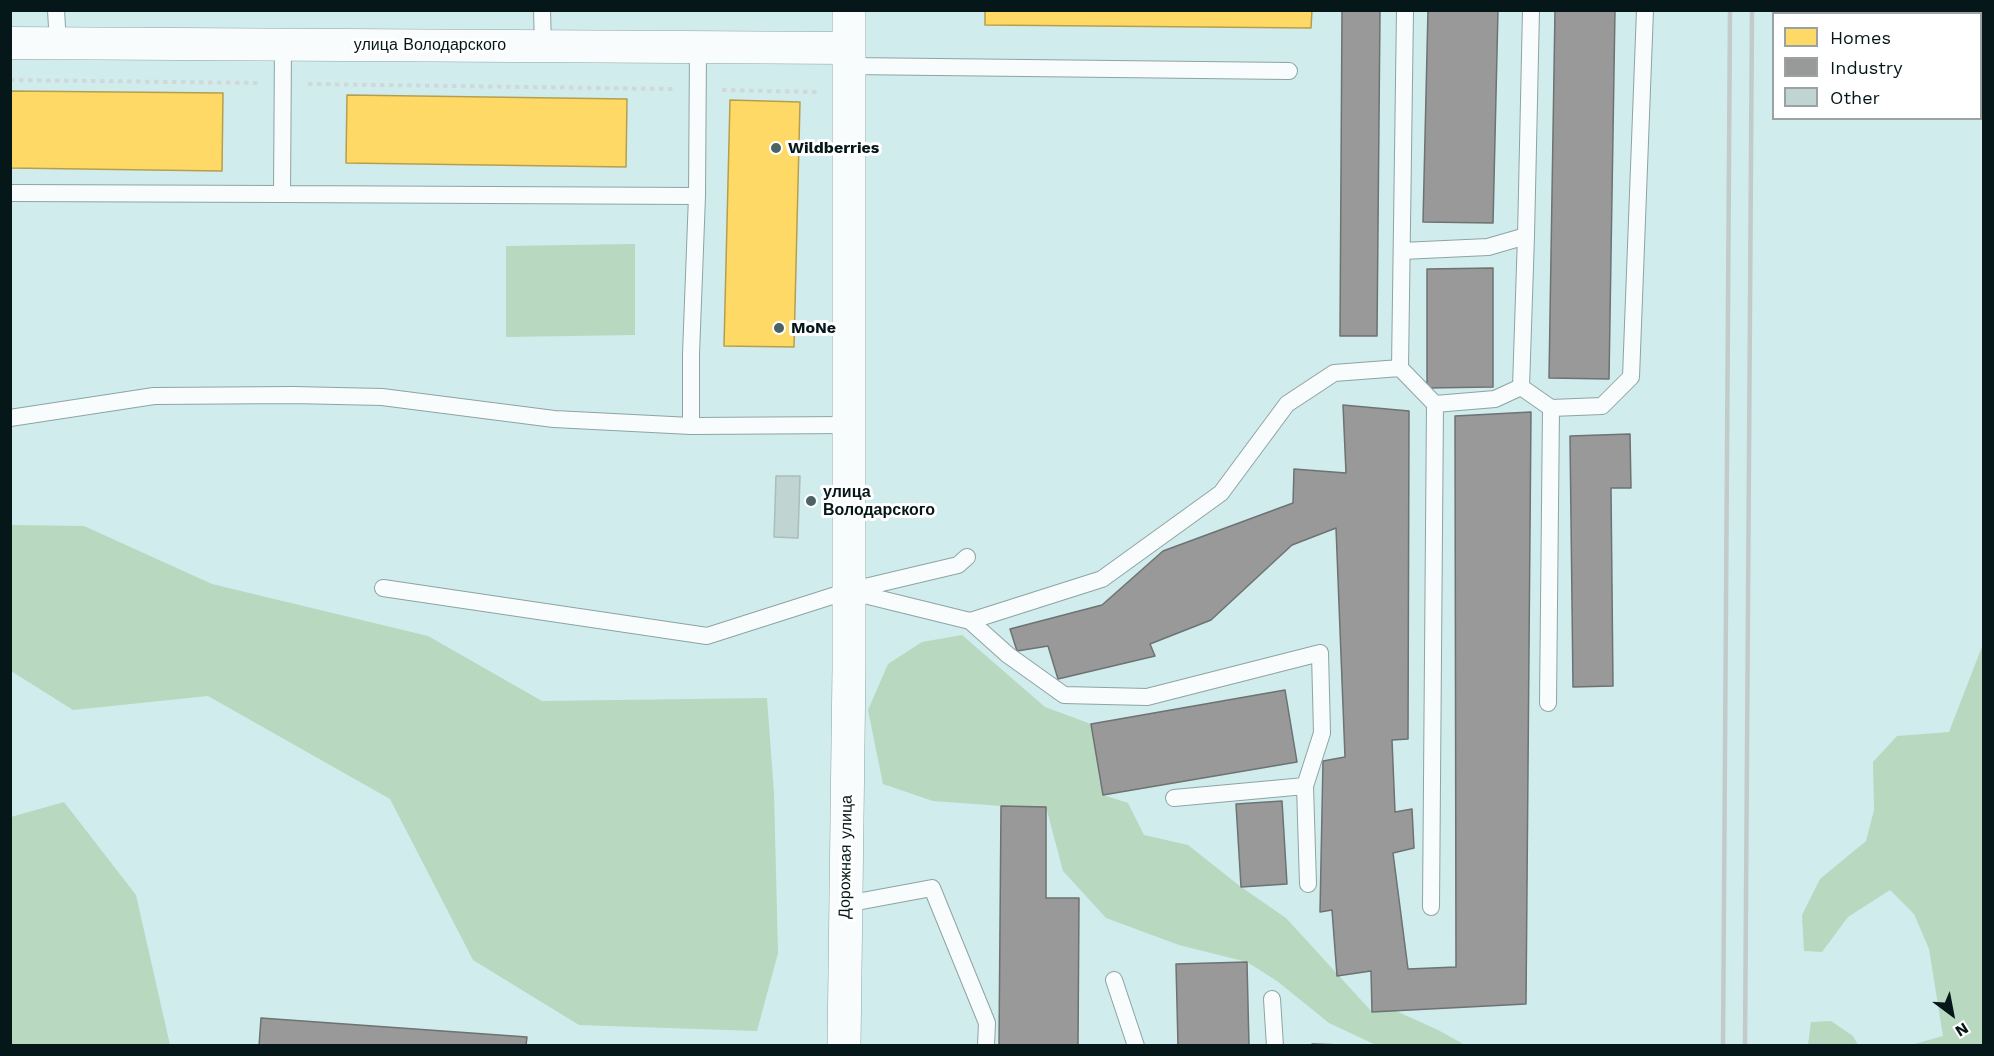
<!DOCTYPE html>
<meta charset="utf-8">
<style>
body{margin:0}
#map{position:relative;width:1994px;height:1056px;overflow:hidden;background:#d1eced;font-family:"Work Sans",sans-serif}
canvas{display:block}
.frame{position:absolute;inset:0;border:12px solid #051718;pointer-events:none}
.legend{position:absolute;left:1772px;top:12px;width:210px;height:108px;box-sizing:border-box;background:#fff;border:2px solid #9ba2a3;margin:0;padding:8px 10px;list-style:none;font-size:18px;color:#051718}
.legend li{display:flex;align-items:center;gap:12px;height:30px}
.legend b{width:30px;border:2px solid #9ba2a3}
.north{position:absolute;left:1922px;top:984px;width:60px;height:60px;-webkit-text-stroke:4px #fff;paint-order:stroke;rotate:148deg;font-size:16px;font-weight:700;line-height:24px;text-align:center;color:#051718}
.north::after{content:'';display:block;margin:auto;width:21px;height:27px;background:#051718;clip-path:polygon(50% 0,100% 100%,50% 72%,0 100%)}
</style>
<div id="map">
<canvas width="1994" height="1056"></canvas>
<div class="frame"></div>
<ul class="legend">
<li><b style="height:16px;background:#ffd966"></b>Homes</li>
<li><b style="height:16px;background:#999"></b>Industry</li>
<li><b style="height:16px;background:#c0d4d1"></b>Other</li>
</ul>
<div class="north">N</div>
</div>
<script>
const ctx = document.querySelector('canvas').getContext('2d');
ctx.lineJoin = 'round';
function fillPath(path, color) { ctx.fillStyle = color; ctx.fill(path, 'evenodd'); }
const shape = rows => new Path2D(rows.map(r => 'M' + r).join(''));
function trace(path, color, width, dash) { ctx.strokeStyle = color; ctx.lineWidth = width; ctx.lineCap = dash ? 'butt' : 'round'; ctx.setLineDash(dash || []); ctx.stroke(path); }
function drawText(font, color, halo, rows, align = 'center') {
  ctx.font = font + ' "Work Sans",sans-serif'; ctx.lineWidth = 6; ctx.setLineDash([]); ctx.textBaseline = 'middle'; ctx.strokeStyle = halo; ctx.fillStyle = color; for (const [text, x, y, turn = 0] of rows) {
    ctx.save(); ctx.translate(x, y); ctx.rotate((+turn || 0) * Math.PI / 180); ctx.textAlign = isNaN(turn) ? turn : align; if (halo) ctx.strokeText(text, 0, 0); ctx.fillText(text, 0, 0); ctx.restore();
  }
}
fillPath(shape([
 [635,244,635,335,506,337,506,246],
 [10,525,84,526,212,584,428,636,542,701,767,698,774,793,778,953,757,1031,579,1025,473,960,390,799,208,696,73,710,11,671],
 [962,635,1045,707,1091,724,1103,795,1128,803,1144,835,1188,845,1241,887,1286,918,1372,1012,1396,1011,1438,1030,1465,1045,1376,1045,1329,1023,1277,981,1247,962,1179,945,1106,918,1063,871,1046,807,1001,806,933,801,883,784,868,710,888,664,922,642],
 [1983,644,1983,1045,1911,1045,1943,1036,1929,949,1914,914,1890,890,1848,917,1822,952,1804,951,1802,915,1820,879,1866,841,1874,810,1873,762,1897,736,1949,732],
 [64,802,136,895,170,1045,11,1045,11,817],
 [1831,1021,1853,1036,1858,1045,1808,1045,1811,1022]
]), '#b8d8bf');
const homes = shape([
 [985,10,1312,10,1311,28,985,25,985,10],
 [10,91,223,93,222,171,10,168,10,91],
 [347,95,627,99,626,167,346,163,347,95],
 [730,100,800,102,794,347,724,346,730,100]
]);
fillPath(homes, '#ffd966');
trace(homes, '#b49f4f', 1.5);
const industry = shape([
 [1342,10,1380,10,1377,336,1340,336,1342,10],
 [1428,10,1498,10,1493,223,1423,222,1428,10],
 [1555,10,1615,10,1609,379,1549,378,1555,10],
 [1493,268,1493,387,1427,388,1427,269,1493,268],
 [1343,405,1409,411,1408,739,1392,740,1395,812,1412,809,1414,848,1393,853,1408,969,1456,967,1455,416,1531,412,1526,1004,1372,1012,1371,971,1337,976,1332,910,1320,912,1323,761,1345,757,1336,528,1292,545,1211,620,1150,644,1155,656,1058,679,1048,646,1017,651,1010,629,1102,605,1163,551,1293,503,1294,469,1346,473,1343,405],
 [1630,434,1631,488,1611,488,1613,686,1573,687,1570,436,1630,434],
 [1285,690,1297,762,1103,795,1091,724,1285,690],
 [1282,801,1287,884,1241,887,1236,804,1282,801],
 [1001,806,1046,807,1046,898,1079,898,1078,1046,999,1046,1001,806],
 [1247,962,1249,1046,1178,1046,1176,964,1247,962],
 [261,1018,527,1037,526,1046,259,1046,261,1018],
 [1312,1044,1374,1046,1312,1046,1312,1044]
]);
fillPath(industry, '#999');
trace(industry, '#6d7272', 1.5);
const building = shape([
 [776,476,800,476,798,538,774,537,776,476]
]);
fillPath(building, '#c0d4d1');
trace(building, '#a9bdba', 1.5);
const service = shape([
 [56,10,58,44],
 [542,10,543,46],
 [283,45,282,194,697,196,698,47],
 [849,66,1289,71],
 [10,193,282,194],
 [697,196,691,354,691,426,848,425],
 [1402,251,1488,247,1526,236],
 [1400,368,1435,404,1431,907],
 [1521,387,1526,236,1531,10],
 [1435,404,1495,399,1521,387,1551,408,1548,703],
 [1551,408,1602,406,1631,377,1645,10],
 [10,418,154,396,293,395,382,397,554,419,691,426],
 [383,588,707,636,848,591,958,565,967,557],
 [848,591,970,621,1008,655,1064,695,1147,697,1320,653,1322,733,1305,786,1308,884],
 [970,621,1102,579,1221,493,1287,404,1334,373,1400,368,1405,10],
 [1174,798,1305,786],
 [846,904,932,888,987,1023,986,1046],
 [1114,980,1136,1046],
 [1272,999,1275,1046]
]);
const minor = shape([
 [10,43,849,48]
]);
const secondary = shape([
 [844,1046,849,668,849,10]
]);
trace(service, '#8ea3a4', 18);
trace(minor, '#8ea3a4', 33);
trace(secondary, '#8ea3a4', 34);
trace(shape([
 [10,80,259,83],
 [308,84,673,89],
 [722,90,817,92]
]), '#d0d8d9', 4, [4.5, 4.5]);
trace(service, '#f8fcfc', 16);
trace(minor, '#f8fcfc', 32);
trace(secondary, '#f8fcfc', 33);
trace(shape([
 [1723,1046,1730,10],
 [1745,1046,1752,10]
]), '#c2caca', 4.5);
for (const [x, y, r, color] of [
 [776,148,6,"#4c6263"],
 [779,328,6,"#4c6263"],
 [811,501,6,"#4c6263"]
]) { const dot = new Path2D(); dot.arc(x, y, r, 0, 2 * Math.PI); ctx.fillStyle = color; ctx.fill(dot); trace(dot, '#fff', 2); }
drawText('16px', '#051718', '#fff', [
 ["улица Володарского",430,45],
 ["Дорожная улица",846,857,-89]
]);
drawText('bold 16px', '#051718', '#fff', [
 ["Wildberries",788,148],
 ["MoNe",791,328],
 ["улица",823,492],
 ["Володарского",823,510]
], 'left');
</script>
